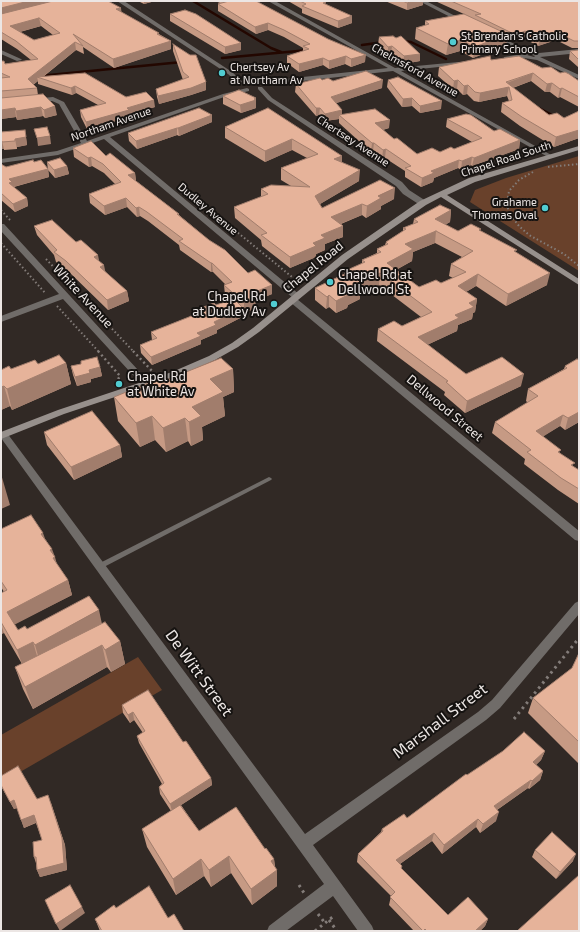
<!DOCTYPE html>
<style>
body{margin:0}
#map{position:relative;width:580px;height:932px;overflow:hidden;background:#312925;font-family:"Exo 2",sans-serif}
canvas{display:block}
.frame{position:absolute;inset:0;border:2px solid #ece6e4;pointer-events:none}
</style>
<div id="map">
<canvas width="580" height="932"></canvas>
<div class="frame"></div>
</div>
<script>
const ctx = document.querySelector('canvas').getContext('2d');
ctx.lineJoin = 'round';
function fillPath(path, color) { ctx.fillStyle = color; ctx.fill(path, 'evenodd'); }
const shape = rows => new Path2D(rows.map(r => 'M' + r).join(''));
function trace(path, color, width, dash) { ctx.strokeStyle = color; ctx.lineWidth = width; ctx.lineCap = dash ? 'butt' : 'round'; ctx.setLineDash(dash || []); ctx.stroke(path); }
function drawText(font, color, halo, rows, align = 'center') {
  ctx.font = font + ' "Exo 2",sans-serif'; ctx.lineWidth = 4; ctx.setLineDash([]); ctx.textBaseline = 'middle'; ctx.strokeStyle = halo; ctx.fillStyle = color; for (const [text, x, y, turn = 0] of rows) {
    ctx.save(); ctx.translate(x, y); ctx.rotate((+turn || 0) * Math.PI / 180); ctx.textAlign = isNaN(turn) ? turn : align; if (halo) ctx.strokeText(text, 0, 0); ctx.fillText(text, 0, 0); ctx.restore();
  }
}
fillPath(shape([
 [579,156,579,271,470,202,475,190,506,178],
 [138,657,162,690,1,783,1,735]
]), '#69412b');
trace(shape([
 [193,1,271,48,281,52],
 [402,41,411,42,446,59],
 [362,45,384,42],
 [222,58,309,50],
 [39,76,182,62],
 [535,106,556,117]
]), '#230700', 2.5);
trace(shape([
 [548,167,579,164],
 [533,172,519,180,509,191,507,204,509,213,519,226,529,235,564,254,579,266],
 [1,210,10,220],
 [210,210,297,281],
 [1,243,46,294],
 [46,259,134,352],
 [57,306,99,352]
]), '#837c79', 2, [1.5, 2.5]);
trace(shape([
 [98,351,120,376,116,383],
 [133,351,152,371]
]), '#837c79', 2.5, [2, 3]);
trace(shape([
 [514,719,579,638],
 [299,885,304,893],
 [318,914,325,923],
 [329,920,337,931],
 [315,931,335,915]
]), '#837c79', 3, [2.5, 4]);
fillPath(shape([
 [269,477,271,478,272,479,271,480,102,568,98,568,97,566,98,564,269,477]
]), '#706c69');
fillPath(shape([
 [117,1,124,1,232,72,245,84,240,85,228,74,117,1],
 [268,1,275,1,395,68,469,61,469,63,467,64,401,71,553,156,548,157,393,71,284,83,252,83,252,81,254,80,284,79,388,68,268,1],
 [419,1,426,1,467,22,462,23,419,1],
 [493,36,497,36,528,50,539,53,579,49,579,53,540,57,579,75,579,79,537,60,524,58,504,59,504,57,522,54,523,52,493,38,493,36],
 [529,54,535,56,534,57,527,55,529,54],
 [1,50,21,59,22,60,17,61,1,54,1,50],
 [258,87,262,87,272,98,402,182,409,190,426,201,426,205,420,205,403,194,396,186,268,100,258,89,258,87],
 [247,88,249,89,249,91,227,96,110,137,300,295,301,297,297,299,579,531,579,541,575,540,290,302,289,300,293,298,104,139,58,155,1,163,1,159,57,151,81,143,59,104,52,101,34,102,32,101,32,99,53,97,64,102,87,141,223,94,247,88],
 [1,224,4,224,149,382,151,384,149,386,143,386,63,299,1,322,1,316,59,294,1,231,1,224],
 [1,432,7,433,305,834,478,712,492,700,575,603,579,601,579,614,500,708,486,720,313,845,372,926,374,931,358,931,333,896,286,931,267,931,269,926,324,884,1,438,1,432]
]), '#706c69');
fillPath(shape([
 [579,146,579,150,475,182,447,195,579,279,579,285,441,197,426,205,348,259,259,332,238,347,215,360,178,376,64,414,1,439,1,432,58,410,172,372,209,356,232,343,253,328,342,255,420,201,469,178,579,146]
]), '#97908c');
fillPath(shape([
 [1,1,121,8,121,12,171,41,171,49,114,68,83,47,84,54,76,50,43,77,126,97,155,107,130,114,130,117,87,129,81,117,80,110,98,105,76,93,72,95,38,84,38,81,33,85,37,88,38,95,57,115,45,118,43,116,17,120,16,117,1,119,1,61,5,64,31,60,17,49,1,39],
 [41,26,53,35,34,40,20,32],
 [138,1,155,1,144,4],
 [215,1,256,1,365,62,351,67,345,64,329,69,323,65,299,72,287,63,287,56,303,51,303,48,284,37,268,30,256,34,218,11,218,4,220,3],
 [288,1,324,1,325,4,352,23,338,28,302,13,302,9],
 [385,1,423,1,423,5,407,10],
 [429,1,579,1,579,48,572,48,556,40,538,46,523,38,514,42,507,38,506,45,473,58,460,51,446,55,415,39,416,28,425,26,425,21,464,14,435,1,432,2],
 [170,14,241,43,241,50,225,54,170,21],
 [379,37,396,38,420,54,420,61,403,64,391,54,388,54,378,45],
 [173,44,206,90,191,95,159,104,157,97,156,89,183,80,173,51],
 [579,50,579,67,578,67,569,59,570,51],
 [491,60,542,68,560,73,579,81,579,107,560,97,558,98,550,92,545,92,531,81,513,88,549,115,564,118,579,111,579,138,554,147,520,126,501,112,502,103,509,101,507,96,479,102,474,101,467,94,463,95,457,89,453,89,438,76,439,67],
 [322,80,382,88,336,103,342,110,342,114,389,128,383,130,394,139,417,154,440,152,454,149,472,142,446,127,447,119,494,131,520,140,519,149,472,166,471,165,461,170,458,168,434,178,433,182,421,187,405,177,405,171,385,158,382,159,373,151,371,152,339,123,339,119,325,121,319,115,316,116,295,92,296,84],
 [388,80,441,109,420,113,412,106,402,107,387,87],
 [223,96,256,98,256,108,241,113,223,104],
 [268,108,342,162,359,181,320,204,322,208,394,199,381,206,381,209,366,218,362,215,341,224,343,226,343,237,325,244,325,250,316,254,316,257,290,268,262,246,261,240,235,218,234,207,261,197,261,189,291,186,281,180,281,168,307,158,292,150,265,162,225,138,225,127],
 [212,115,212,122,179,136,177,135,137,149,129,141,128,133],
 [1,132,26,137,27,145,17,147,17,149,4,150,4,149,1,149],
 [73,148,106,156,135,173,136,181,179,214,179,215,248,273,272,285,272,294,255,301,256,308,244,313,243,312,244,316,217,330,217,333,201,340,201,344,152,365,141,353,140,345,152,340,151,332,189,317,202,311,201,308,216,305,231,300,225,295,224,285,226,285,213,272,211,272,180,250,179,245,148,221,140,216,137,217,127,207,105,215,90,203,89,194,115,184,104,173,92,166,89,167,74,157],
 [34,162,48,169,49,177,14,187,27,198,28,206,15,212,1,200,1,164,6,167],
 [47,162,67,166,69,174,55,178,48,170],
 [451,210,450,222,445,225,458,231,481,231,516,252,547,285,506,306,476,286,466,292,477,299,475,312,473,313,472,319,458,325,457,331,427,345,466,374,521,386,465,413,444,395,445,392,377,341,378,329,402,326,421,317,379,285,360,294,360,299,348,305,347,308,336,313,329,307,326,309,315,300,315,288,344,274,345,271,362,264,362,260,377,253,377,249,385,245,386,242,403,231,403,228,413,224,414,219],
 [435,243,462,257,451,264,449,276,453,278,441,283,419,287,396,270,412,261,413,252],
 [34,226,76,242,99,261,105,272,127,291,129,301,108,310,68,271,56,262,54,255,37,235],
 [579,360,579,422,565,430,560,426,543,436,574,467,579,470,579,504,558,490,524,464,525,459,492,433,495,422,528,403,526,401,528,389,564,369,565,366],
 [81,361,100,367,102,376,91,379,91,382,77,386,73,375,71,366,81,364],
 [66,363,71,384,12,410,10,406,1,410,1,370,11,369,38,364],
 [233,369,234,392,223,397,225,416,202,427,203,440,191,446,188,441,166,452,155,440,140,447,118,421,114,397,166,380],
 [44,432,120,445,122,457,74,480,47,445],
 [1,529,46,540,54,556,56,563,68,580,72,595,14,624,18,630,102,623,120,641,125,664,111,672,107,667,33,709,23,689,15,667,22,664,4,633,1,634,1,593,4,592,1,587],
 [579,653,579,764,528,713,533,698,572,668],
 [122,705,183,742,211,778,212,785,181,805,199,831,265,849,274,859,275,866,277,886,252,905,231,873,211,887,204,876,176,895,147,847,142,829,171,811,160,794,159,787,162,784,139,743,137,736,143,733,134,720,130,723,123,713],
 [545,751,541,760,536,765,543,771,540,780,529,789,528,788,497,810,496,821,480,833,476,827,442,854,432,841,400,864,402,869,448,915,488,919,485,926,480,931,414,931,389,905,391,896,357,862,358,854,381,832,382,829,407,818,467,775],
 [1,776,37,799,51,803,65,845,67,870,40,877,37,870,36,863,34,857,42,840,36,823,24,828,17,808,14,809,1,786],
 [535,850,573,861,556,879,532,857],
 [116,908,168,918,184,931,100,931,95,919]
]), '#c69a84');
fillPath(shape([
 [29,1,62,1,1,16,1,8],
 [144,1,155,1,144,4],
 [413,1,423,1,423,5,407,10,407,3],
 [121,8,122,16,116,9],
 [352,16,352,23,338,28,338,21],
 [39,18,41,26,12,34,10,26],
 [268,23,268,30,256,34,255,27],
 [525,31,523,38,514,42,516,35],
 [558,33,556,40,538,46,540,39],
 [507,34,506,45,473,58,475,47],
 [461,40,460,51,446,55,448,44],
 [171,41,171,49,114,68,113,59],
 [75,42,76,50,41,78,37,77,38,81,29,88,28,79],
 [241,43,241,50,225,54,225,47],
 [392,46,391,54,388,54,388,47],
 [420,54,420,61,403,64,404,56],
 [366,55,365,62,351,67,351,59],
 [346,56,345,64,329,69,329,61],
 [323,58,323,65,299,72,299,64],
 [533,73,531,81,509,89,509,87,507,96,479,102,480,93],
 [383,80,382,88,331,105,331,97],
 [458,80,457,89,453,89,454,81],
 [206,82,206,90,191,95,159,104,158,96],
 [552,83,550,92,545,92,547,84],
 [468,85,467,94,463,95,464,86],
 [75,86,76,93,72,95,71,88],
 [562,88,560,97,558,98,560,89],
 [256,98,256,108,241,113,240,105],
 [412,98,412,106,402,107,403,99],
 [154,100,155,107,130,114,130,117,87,129,86,122,127,108],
 [442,101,441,109,420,113,420,106],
 [55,106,57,115,45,118,44,110],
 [41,107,43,116,17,120,16,111],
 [15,108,16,117,1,119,1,110],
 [316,108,320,108,319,115,316,116],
 [342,110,342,117,339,115,339,119,325,121,325,114],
 [212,115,212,122,179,136,178,128],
 [390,120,389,128,374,132,375,123],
 [177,128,177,135,137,149,136,141],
 [25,130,27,145,17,147,17,149,15,139],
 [579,130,579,138,554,147,556,137],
 [50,136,51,144,38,146,37,138],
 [292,139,292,150,265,162,265,151],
 [520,140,519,149,472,166,474,158],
 [1,141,2,141,4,149,1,149],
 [372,143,374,143,373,151,371,152],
 [386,149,385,158,382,159,383,150],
 [342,156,342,167,334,159],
 [91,157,92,166,89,167,88,158],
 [472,157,471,165,461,170,462,161],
 [459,160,458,168,434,178,433,182,421,187,422,178,431,171],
 [67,166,69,174,55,178,54,170],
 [48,169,49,177,13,187,11,191,9,179],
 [360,170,359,181,315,207,315,196],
 [135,173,136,182,128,175],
 [395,188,394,199,381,206,381,209,366,218,367,206,378,196],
 [27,198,28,206,15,212,13,204],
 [126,198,127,207,105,215,104,206],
 [362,204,362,215,330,228,331,217],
 [139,207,140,216,137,217,136,208],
 [451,210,450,222,434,231,435,219],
 [343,226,343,237,325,244,325,250,316,254,316,257,290,268,290,257,313,243,321,235],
 [436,231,435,243,413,252,412,261,386,275,387,263,405,244],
 [98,255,100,265,94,257],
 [211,263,212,263,213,272,211,272],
 [104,265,106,275,100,267],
 [380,273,379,285,360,294,360,299,348,305,347,308,336,313,336,301,346,294,357,284],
 [550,273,547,285,506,306,508,294],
 [478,274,476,286,456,298,458,286],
 [272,285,272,294,255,301,256,308,244,313,244,303,250,294],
 [127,291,129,301,108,310,107,300],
 [329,295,329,307,326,309,327,297],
 [477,299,475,312,473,313,472,319,458,325,457,331,416,350,418,337,455,315,469,303],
 [243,308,244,316,217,330,217,333,201,340,201,344,152,365,151,357,197,333,214,322],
 [66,363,71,384,12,410,7,389],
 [100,367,102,376,91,379,91,382,77,386,75,377,89,370],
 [233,369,234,392,223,397,225,416,202,427,203,440,191,446,189,422,192,407,210,379],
 [524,374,521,386,465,413,467,401],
 [4,386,10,406,1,410,1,387],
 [579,412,579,422,565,430,568,418],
 [563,415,560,426,533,443,536,431],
 [152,416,155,440,140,447,136,423],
 [185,418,188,441,166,452,163,428],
 [120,445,122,457,74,480,71,467],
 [1,474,10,505,1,509],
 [43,533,48,547,41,534],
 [52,549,55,557,59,572,50,550],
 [68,580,72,595,12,626,7,612],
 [99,610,102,624,39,659,35,645],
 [1,624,4,633,1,634],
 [120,641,125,664,111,672,105,650],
 [33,642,37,656,22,664,17,650],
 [102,645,107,667,33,709,25,687],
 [133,712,134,720,130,723,128,715],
 [545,751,541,760,530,770,533,762],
 [543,771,540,780,529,789,532,781],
 [211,778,212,785,172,811,170,804],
 [531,780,528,788,491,814,494,806],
 [48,795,65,845,67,870,40,877,37,870,62,838],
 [14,800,18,807,14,809,10,802],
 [499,812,496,821,480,833,483,824],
 [34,815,37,822,24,828,21,820],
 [478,819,476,827,442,854,444,845],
 [434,833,432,841,394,868,396,860],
 [576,854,573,861,556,879,560,872],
 [229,856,231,873,211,887,209,870],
 [201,859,204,876,176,895,173,879],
 [274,859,275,871,277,870,277,886,252,905,251,889,271,861],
 [82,907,85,913,60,931,56,924],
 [488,919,485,926,480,931,475,931]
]), '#a17d6c');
const building = shape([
 [1,1,29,1,1,8,1,1],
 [53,1,108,1,121,8,116,9,159,33,157,34,171,41,113,59,73,34,83,46,75,42,28,79,37,88,1,91,1,78,10,77,1,73,1,61,4,61,5,64,38,59,16,41,1,32,1,14,53,1],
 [39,18,60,33,34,40,10,26,39,18],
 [228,1,256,1,328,39,366,55,351,59,346,56,329,61,323,58,299,64,287,56,309,49,303,46,310,44,284,30,268,23,255,27,218,4,229,1,228,1],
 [300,1,322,1,326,3,323,3,352,16,338,21,302,6,306,4,300,1],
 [403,1,413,1,407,3,403,1],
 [451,1,579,1,579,41,574,41,558,33,540,39,525,31,516,35,475,15,481,14,451,1],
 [185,10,196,14,241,43,225,47,170,14,185,10],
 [464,14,507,34,475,47,461,40,448,44,416,28,429,24,425,21,464,14],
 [393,36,396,38,401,36,420,54,404,56,392,46,388,47,379,37,393,36],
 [173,44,190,55,196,55,206,82,191,88,158,96,156,89,189,77,183,72,173,44],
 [579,50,579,60,570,51,579,50],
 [490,56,491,60,519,56,542,68,551,67,560,73,565,72,569,74,579,81,579,97,562,88,560,89,552,83,547,84,533,73,506,82,549,115,557,113,564,118,579,111,579,130,556,137,522,117,502,103,512,100,509,87,480,93,475,92,468,85,464,86,458,80,454,81,439,67,490,56],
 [366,71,383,80,331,97,342,110,325,114,320,108,316,108,296,84,320,78,322,80,328,78,333,81,366,71],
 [85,73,126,97,146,92,154,100,127,108,129,110,86,122,80,110,106,103,75,86,71,88,37,77,85,73],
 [398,77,442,101,420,106,412,98,403,99,388,80,398,77],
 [239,90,256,98,254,99,256,100,240,105,223,96,239,90],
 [43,94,55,106,44,110,41,107,16,111,15,108,1,110,1,98,43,94],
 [199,108,212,115,178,128,177,128,136,141,128,133,199,108],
 [268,108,342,156,334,159,360,170,315,196,322,208,380,180,395,188,378,196,381,198,367,206,362,204,331,217,343,226,321,235,325,238,313,243,316,246,290,257,261,235,267,233,234,207,268,194,261,189,271,185,310,187,281,168,318,154,292,139,265,151,225,127,268,108],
 [375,109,390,120,375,123,394,139,397,138,417,154,432,148,440,152,451,147,454,149,482,138,447,119,466,114,471,115,494,131,500,129,520,140,474,158,472,157,462,161,459,160,431,171,434,173,422,178,405,168,411,166,386,149,383,150,374,143,372,143,339,115,375,109],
 [47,127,50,136,37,138,34,129,47,127],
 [25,130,26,137,15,139,15,141,2,142,2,141,1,141,1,132,25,130],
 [91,141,106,156,110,153,135,173,128,175,179,214,177,214,209,240,225,250,248,273,255,270,272,285,250,294,255,299,244,303,224,285,232,282,212,263,211,263,179,241,183,239,147,212,139,207,136,208,126,198,104,206,89,194,121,182,103,164,91,157,88,158,73,148,91,141],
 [60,158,67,166,54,170,47,162,60,158],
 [33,160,34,162,41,160,48,169,9,179,12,182,9,183,27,198,13,204,1,193,1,189,2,189,1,188,1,164,6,167,33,160],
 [440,205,451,210,435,219,458,231,471,224,481,229,479,230,517,250,514,251,550,273,508,294,478,274,458,286,477,299,469,303,474,307,455,315,459,318,418,337,466,374,502,357,524,374,467,401,446,382,448,381,378,329,394,321,402,326,432,312,380,273,357,284,361,286,346,294,348,295,336,301,329,295,327,297,315,288,347,273,345,271,365,262,362,260,381,252,377,249,388,244,386,242,406,229,403,228,418,222,414,219,440,205],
 [436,231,473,251,451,264,466,272,441,283,436,280,419,287,387,263,413,249,405,244,436,231],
 [52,220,76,242,81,240,98,255,94,257,104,265,100,267,127,291,107,300,66,261,54,252,57,250,34,226,52,220],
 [234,299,243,308,214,322,216,325,197,333,201,336,151,357,140,345,157,338,151,332,189,317,204,310,201,308,214,303,216,305,234,299],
 [59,355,66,363,7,389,4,386,1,387,1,370,9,366,11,369,35,360,38,364,59,355],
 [97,357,100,367,89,370,90,373,75,377,71,366,81,364,81,361,97,357],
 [221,358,233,369,210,379,223,392,192,407,201,416,189,422,185,418,163,428,152,416,136,423,114,397,163,377,166,380,221,358],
 [577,359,579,360,579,412,568,418,563,415,536,431,561,450,558,452,575,463,571,465,579,470,579,489,561,478,527,452,531,450,495,422,538,396,528,389,567,368,565,366,577,359],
 [92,411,120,445,71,467,44,432,92,411],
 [31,515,43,533,41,534,52,549,50,550,55,557,53,558,68,580,7,612,18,630,25,626,27,629,89,596,99,610,35,645,33,642,17,650,1,622,1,593,7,590,1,581,1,529,31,515],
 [105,622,120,641,105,650,102,645,25,687,15,667,105,622],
 [579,653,579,742,533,698,572,668,579,653],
 [148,690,183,742,186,741,211,778,170,804,159,787,164,783,137,736,145,731,133,712,128,715,122,705,148,690],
 [524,732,545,751,533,762,543,771,532,781,531,780,494,806,499,812,483,824,478,819,444,845,434,833,396,860,402,866,401,868,448,915,468,897,488,919,475,931,427,931,425,929,423,931,390,897,395,892,358,854,383,831,382,829,404,814,407,818,466,774,467,775,503,751,524,732],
 [18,766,37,799,48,795,62,838,64,863,37,870,36,857,34,857,33,842,42,840,34,815,21,820,14,800,10,802,1,785,1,776,18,766],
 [180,805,199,831,236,807,265,849,266,848,274,859,271,861,277,870,251,889,229,856,209,870,201,859,173,879,142,829,180,805],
 [552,832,576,854,560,872,535,850,552,832],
 [579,875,579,931,517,931,579,875],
 [70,885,82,907,56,924,45,900,70,885],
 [149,886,168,918,174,914,184,931,102,931,95,919,114,905,116,908,149,886]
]);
fillPath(building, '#e6b39a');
trace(building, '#a17d6c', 1);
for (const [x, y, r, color] of [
 [453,42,4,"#51ccd1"],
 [222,73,4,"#51ccd1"],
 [545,208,4,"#51ccd1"],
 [330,282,4,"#51ccd1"],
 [274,304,4,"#51ccd1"],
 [119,384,4,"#51ccd1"]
]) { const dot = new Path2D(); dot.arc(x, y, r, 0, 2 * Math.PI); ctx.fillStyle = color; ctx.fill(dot); trace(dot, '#161311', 1.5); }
drawText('11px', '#ece6e4', '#161311', [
 ["St Brendan's Catholic",461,36],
 ["Primary School",461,49],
 ["Chertsey Av",230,67],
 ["at Northam Av",230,80],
 ["Grahame",537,202,"right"],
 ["Thomas Oval",537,215,"right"]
], 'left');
drawText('11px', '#ece6e4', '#161311', [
 ["Chelmsford Avenue",415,70,29],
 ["Northam Avenue",111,124,-19],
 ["Chertsey Avenue",353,141,33],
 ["Chapel Road South",506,159,-18],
 ["Dudley Avenue",208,209,40]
]);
drawText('13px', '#ece6e4', '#161311', [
 ["Chapel Road",313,267,-39],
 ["White Avenue",83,296,47],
 ["Dellwood Street",445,408,40]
]);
drawText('13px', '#ece6e4', '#161311', [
 ["Chapel Rd at",338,275],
 ["Dellwood St",338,290],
 ["Chapel Rd",266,297,"right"],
 ["at Dudley Av",266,312,"right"],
 ["Chapel Rd",127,377],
 ["at White Av",127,392]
], 'left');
drawText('16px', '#ece6e4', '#161311', [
 ["De Witt Street",199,673,54],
 ["Marshall Street",440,721,-37]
]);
</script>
